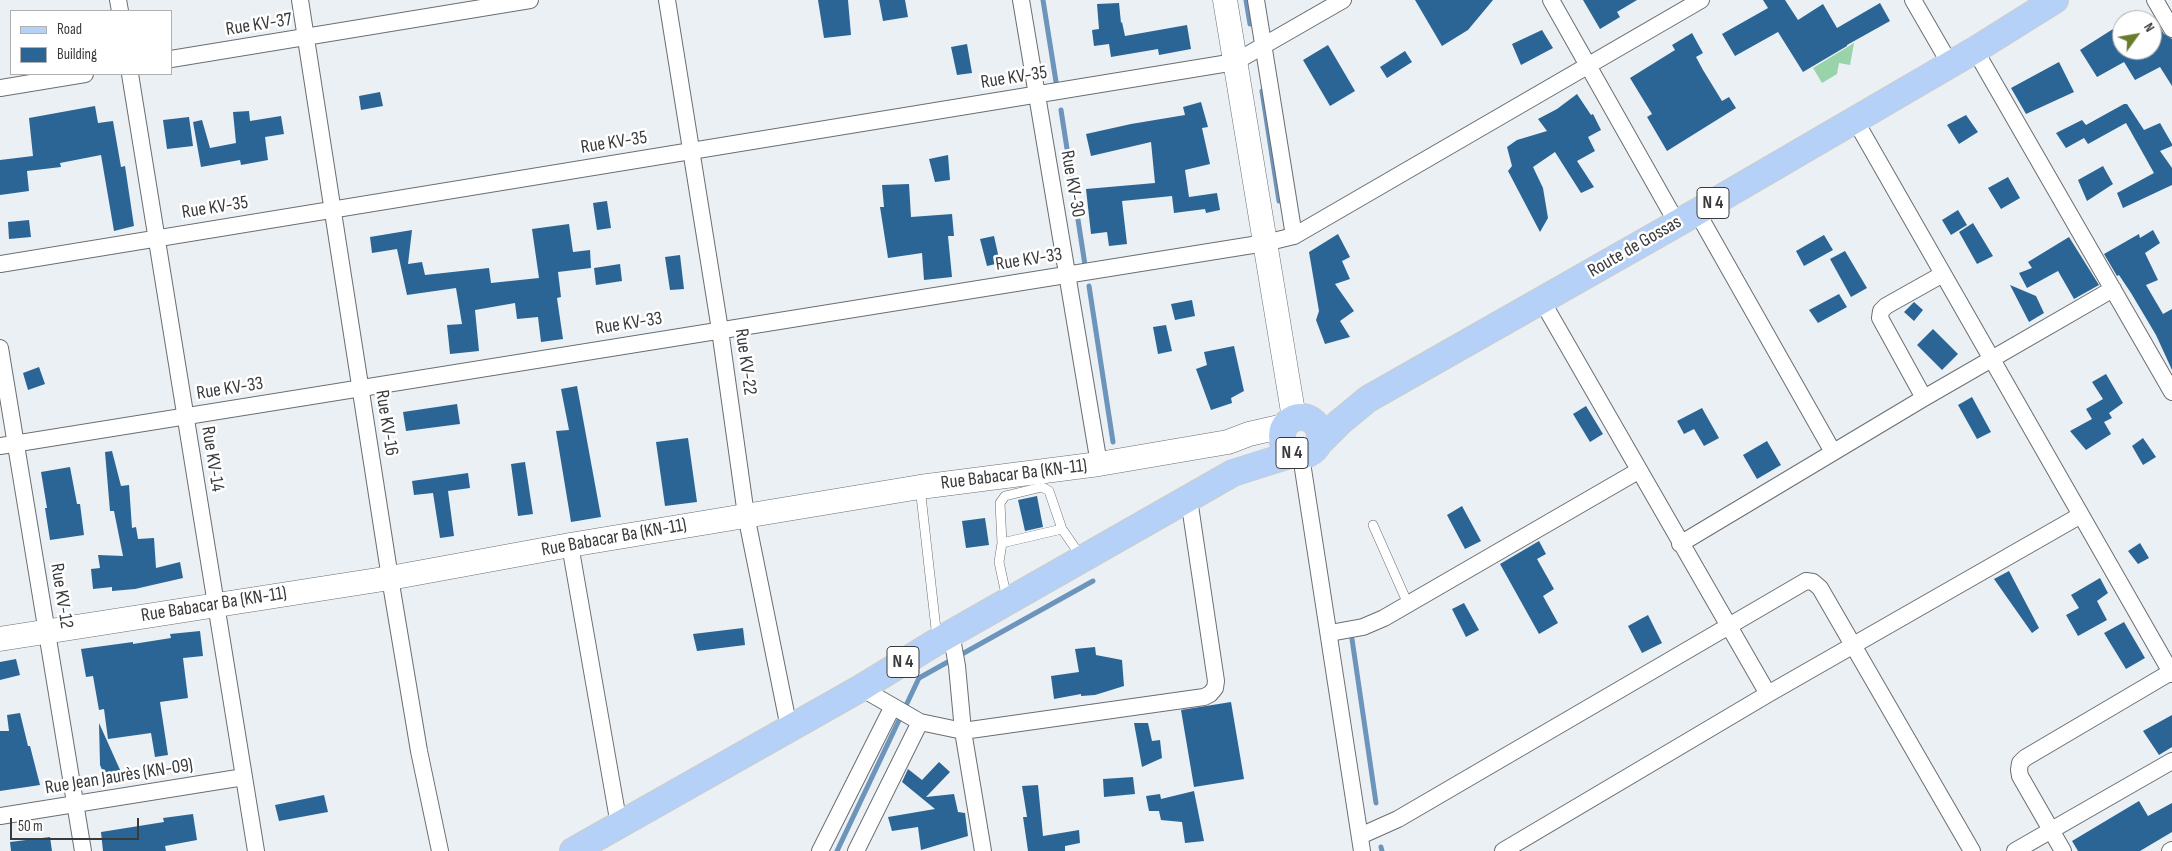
<!DOCTYPE html>
<meta charset="utf-8">
<style>
body{margin:0}
#map{position:relative;width:2172px;height:851px;overflow:hidden;background:#ebf0f4;font-family:"Sofia Sans Condensed",sans-serif}
canvas{display:block}
.legend{position:absolute;left:10px;top:10px;width:162px;height:65px;box-sizing:border-box;background:#fff;border:1px solid #afb0b1;margin:0;padding:6px 9px;list-style:none;font-size:15px;color:#383a3c}
.legend li{display:flex;align-items:center;gap:10px;height:25px}
.legend b{width:25px;border:1px solid #afb0b1}
.north{position:absolute;left:2112px;top:10px;width:50px;height:50px;box-sizing:border-box;background:#fff;border:1px solid #afb0b1;border-radius:50%;rotate:58deg;font-size:14px;font-weight:700;line-height:20px;text-align:center;color:#383a3c}
.north::after{content:'';display:block;margin:auto;width:18px;height:22px;background:#6a7c2c;clip-path:polygon(50% 0,100% 100%,50% 72%,0 100%)}
.scale{position:absolute;left:10px;top:818px;width:129px;height:22px;box-sizing:border-box;border:2px solid #383a3c;border-top:0;padding-left:6px;font-size:15px;line-height:18px;white-space:nowrap;color:#383a3c;-webkit-text-stroke:4px #fff;paint-order:stroke}
</style>
<div id="map">
<canvas width="2172" height="851"></canvas>
<ul class="legend">
<li><b style="height:6px;background:#b6d1f8"></b>Road</li>
<li><b style="height:14px;background:#2b6595"></b>Building</li>
</ul>
<div class="north">N</div>
<div class="scale">50 m</div>
</div>
<script>
const ctx = document.querySelector('canvas').getContext('2d');
ctx.lineJoin = 'round';
function fillPath(path, color) { ctx.fillStyle = color; ctx.fill(path, 'evenodd'); }
const shape = rows => new Path2D(rows.map(r => 'M' + r).join(''));
function trace(path, color, width, dash) { ctx.strokeStyle = color; ctx.lineWidth = width; ctx.lineCap = dash ? 'butt' : 'round'; ctx.setLineDash(dash || []); ctx.stroke(path); }
function drawText(font, color, halo, rows, align = 'center') {
  ctx.font = font + ' "Sofia Sans Condensed",sans-serif'; ctx.lineWidth = 5; ctx.setLineDash([]); ctx.textBaseline = 'middle'; ctx.strokeStyle = halo; ctx.fillStyle = color; for (const [text, x, y, turn = 0] of rows) {
    ctx.save(); ctx.translate(x, y); ctx.rotate((+turn || 0) * Math.PI / 180); ctx.textAlign = isNaN(turn) ? turn : align; if (halo) ctx.strokeText(text, 0, 0); ctx.fillText(text, 0, 0); ctx.restore();
  }
}
fillPath(shape([
 [1854,43,1850,65,1839,63,1837,74,1822,83,1813,68]
]), '#98d3a9');
trace(shape([
 [1043,0,1057,88],
 [1246,0,1250,24],
 [1262,91,1279,201],
 [1061,110,1085,265],
 [1089,286,1113,442],
 [1352,639,1376,803],
 [1381,847,1382,851],
 [837,851,919,678,1093,581]
]), '#6d94bb', 5);
fillPath(shape([
 [818,0,848,0,851,35,824,38],
 [879,0,905,0,908,17,883,21],
 [1415,0,1493,0,1468,30,1442,46],
 [1583,0,1637,0,1617,12,1620,17,1600,29],
 [1763,0,1785,0,1798,20,1823,4,1837,28,1880,3,1890,21,1847,45,1847,46,1803,72,1778,32,1735,56,1722,34,1768,8],
 [1119,3,1121,23,1122,22,1125,36,1187,25,1191,49,1159,55,1158,49,1111,57,1109,44,1094,46,1092,30,1099,29,1097,4],
 [2157,23,2164,34,2172,39,2172,86,2160,67,2135,80,2124,62,2097,77,2080,50,2113,29,2122,45,2122,50,2152,50,2152,25],
 [1542,30,1553,48,1521,65,1512,44],
 [1692,33,1703,53,1696,57,1703,70,1722,101,1729,97,1736,108,1667,151,1647,117,1652,114,1630,78,1675,50,1672,45],
 [967,44,972,73,957,75,951,47],
 [1328,45,1355,91,1330,106,1303,60],
 [1405,51,1412,62,1387,78,1380,67],
 [2059,62,2074,92,2026,114,2011,88],
 [380,92,383,106,361,110,359,96],
 [1577,94,1591,115,1593,114,1601,130,1588,137,1595,151,1577,161,1594,187,1581,193,1555,152,1533,167,1543,188,1548,218,1540,232,1508,171,1512,166,1507,147,1517,140,1547,131,1538,119,1557,109],
 [1201,102,1208,127,1202,128,1210,164,1185,170,1189,197,1217,193,1220,210,1206,213,1205,209,1174,213,1172,196,1122,201,1127,244,1109,246,1107,232,1091,234,1086,189,1155,183,1151,142,1091,156,1086,134,1131,124,1185,115,1183,107],
 [2124,104,2127,104,2144,130,2160,123,2172,144,2172,146,2160,151,2172,168,2172,185,2123,208,2117,193,2154,173,2126,123,2088,144,2084,138,2066,148,2056,133,2082,120,2086,125],
 [95,106,98,123,113,121,121,167,125,166,134,226,114,231,101,155,60,163,61,167,27,171,29,191,0,195,0,160,33,156,29,118],
 [249,111,250,121,281,116,284,134,265,137,268,160,241,165,240,160,201,167,193,122,202,120,210,148,236,143,233,112],
 [1966,115,1978,132,1959,144,1947,125],
 [189,117,193,146,167,149,163,120],
 [948,155,950,180,935,182,929,159],
 [2103,166,2113,184,2087,201,2078,180],
 [2008,177,2020,198,2001,209,1988,188],
 [909,184,911,217,952,214,954,236,948,236,952,277,924,280,922,253,888,258,880,207,884,207,882,185],
 [607,201,611,228,597,230,593,203],
 [1958,210,1967,225,1951,235,1942,220],
 [29,220,31,237,9,239,8,222],
 [1973,223,1993,256,1977,264,1959,232],
 [569,224,573,252,590,250,591,268,558,272,561,297,557,298,563,339,541,342,538,317,517,319,515,303,475,310,479,351,450,354,447,325,462,324,456,288,407,295,397,249,372,253,370,237,412,230,408,264,422,262,425,275,489,268,491,283,539,278,532,229],
 [2153,230,2160,243,2145,253,2158,280,2146,285,2163,314,2172,309,2172,370,2156,335,2131,293,2119,275,2117,276,2104,254,2139,234,2140,238],
 [1338,234,1350,257,1342,261,1350,279,1335,284,1354,311,1340,321,1350,337,1325,344,1316,320,1319,311,1309,252],
 [1824,235,1833,250,1804,266,1796,251],
 [994,236,1000,263,987,266,980,239],
 [2069,237,2099,285,2074,299,2058,271,2027,288,2019,273,2032,268,2028,262],
 [1845,251,1867,288,1851,297,1830,259],
 [680,255,684,289,670,290,665,257],
 [620,264,622,281,596,285,594,268],
 [2010,285,2036,296,2044,313,2029,322],
 [1839,294,1847,307,1818,323,1809,310],
 [1192,300,1195,316,1175,320,1171,304],
 [1914,302,1923,310,1914,321,1904,312],
 [1166,325,1172,351,1158,354,1153,327],
 [1933,329,1958,354,1942,370,1917,345],
 [1234,346,1244,391,1231,398,1232,403,1211,410,1196,369,1207,365,1204,352],
 [39,367,45,384,28,390,23,373],
 [2106,374,2123,403,2109,413,2112,418,2104,422,2111,434,2086,450,2070,431,2092,419,2086,409,2103,399,2092,382],
 [577,386,601,517,571,522,556,431,569,430,561,389],
 [1972,397,1991,432,1977,439,1958,405],
 [457,404,460,424,406,431,403,412],
 [1586,406,1603,434,1590,442,1573,414],
 [1702,408,1719,438,1704,446,1694,429,1684,434,1677,421],
 [688,438,697,502,665,506,656,442],
 [2143,438,2156,457,2143,465,2132,446],
 [1767,441,1781,465,1757,479,1743,455],
 [112,451,121,486,129,485,132,528,136,527,138,539,154,538,156,568,180,562,183,578,135,589,112,591,112,587,93,589,91,569,100,568,98,555,123,556,114,511,110,511,105,452],
 [525,462,533,514,518,516,511,464],
 [70,467,77,504,80,504,84,535,50,540,45,508,47,508,41,472],
 [468,473,470,488,448,491,454,536,440,538,433,493,414,495,412,481],
 [1037,496,1043,527,1025,531,1018,500],
 [1462,506,1481,541,1465,549,1447,515],
 [985,518,989,545,966,548,962,521],
 [1539,541,1546,554,1537,559,1554,589,1543,596,1558,623,1539,634,1500,564],
 [2140,543,2149,558,2138,564,2128,551],
 [2009,571,2039,628,2032,633,1994,579],
 [2100,578,2108,593,2097,601,2107,620,2078,636,2066,615,2079,608,2071,595],
 [1464,603,1479,630,1466,637,1452,609],
 [1648,615,1662,643,1642,653,1628,626],
 [2124,622,2145,658,2126,669,2104,633],
 [743,628,745,645,697,651,693,634],
 [200,631,203,656,183,658,188,698,160,702,168,755,155,757,151,733,108,739,104,709,99,710,93,676,86,677,81,649,133,642,133,644,171,638,170,634],
 [1095,647,1096,655,1122,660,1124,686,1095,695,1081,696,1081,694,1054,699,1051,676,1079,672,1075,649],
 [16,659,20,675,0,680,0,662],
 [1231,702,1244,779,1194,787,1181,710],
 [20,713,28,746,30,746,40,785,0,791,0,731,9,731,7,715],
 [2172,715,2172,747,2159,755,2143,731],
 [99,723,121,772,106,779,100,765],
 [1134,723,1148,723,1152,741,1160,740,1162,758,1142,767],
 [939,762,950,772,926,797,954,794,958,812,965,813,968,836,921,850,918,827,892,831,888,817,935,809,902,782,908,769,922,780],
 [1133,777,1135,794,1104,797,1103,779],
 [1038,785,1043,836,1079,830,1080,843,1065,846,1065,851,1028,851,1023,817,1027,817,1022,786],
 [1194,791,1204,841,1185,843,1182,822,1161,820,1159,811,1149,811,1146,796,1160,794,1161,799],
 [324,795,328,812,279,821,275,805],
 [2139,801,2148,816,2172,803,2172,832,2140,851,2078,851,2072,841],
 [193,814,197,840,165,846,166,851,103,851,101,832,164,822,163,818],
 [50,837,52,851,11,851,10,842]
]), '#2b6595');
const lane = shape([
 [920,487,937,638],
 [1373,525,1408,604],
 [1002,543,1062,529],
 [1007,599,999,562,1002,543,1000,503,1005,496,1042,487,1049,491,1062,529,1082,558]
]);
const street = shape([
 [118,0,120,11],
 [300,0,390,578,419,751,440,851],
 [667,0,720,330,746,515,789,728],
 [1021,0,1099,464],
 [1256,0,1294,236],
 [1551,0,1677,223],
 [1913,0,1950,64],
 [2155,0,2172,29],
 [1975,50,2172,392],
 [171,59,530,0],
 [130,74,256,851],
 [0,88,85,74],
 [1855,120,2172,674],
 [1697,212,1833,452],
 [0,264,1235,62,1343,0],
 [1542,301,1768,694],
 [0,348,83,851],
 [1924,398,1880,318,1881,311,1886,306,1943,274],
 [0,446,1265,243,1294,236,1701,0],
 [1301,456,1362,851],
 [1680,544,1924,398,2113,289],
 [570,545,619,825],
 [951,633,957,666,963,731,983,851],
 [1330,633,1363,627,1384,618,1638,471],
 [861,688,920,722,963,731,1204,697,1210,694,1215,688,1216,681,1189,499],
 [0,816,244,777],
 [1360,836,1398,819,1806,581,1813,582,1820,588,1972,851],
 [820,851,892,708],
 [856,851,920,722],
 [1503,851,1768,694,2081,515],
 [2015,851,2172,761],
 [2063,851,2020,776,2019,770,2020,763,2025,758,2171,672],
 [2170,851,2172,850]
]);
const secondary = shape([
 [1225,0,1294,418],
 [0,639,390,578,570,545,920,487,1099,464,1228,442,1249,434,1284,426]
]);
const primary = shape([
 '1282 436a19 19 0 1 1 38 0a19 19 0 1 1-38 0Z',
 [1319,443,1340,422,1368,399,1697,212,1975,50,2055,0],
 [573,851,861,688,938,641,1233,473,1293,454]
]);
trace(lane, '#6a6e72', 10);
trace(street, '#6a6e72', 18);
trace(secondary, '#6a6e72', 25);
trace(primary, '#cbcccc', 28);
trace(lane, '#fff', 9);
trace(street, '#fff', 16);
trace(secondary, '#fff', 24);
trace(primary, '#b6d1f8', 26);
for (const [x, y, w] of [
 [1713,203,32],
 [1292,453,32],
 [903,662,32]
]) { const box = new Path2D(); box.roundRect(x - w / 2, y - 15.5, w, 31, 4); ctx.fillStyle = '#fff'; ctx.fill(box); trace(box, '#383a3c', 1); }
drawText('bold 18px', '#383a3c', null, [
 ["N 4",1713,203],
 ["N 4",1292,453],
 ["N 4",903,662]
]);
drawText('19px', '#383a3c', '#fff', [
 ["Rue KV-37",259,25,-9],
 ["Rue KV-35",1014,78,-9],
 ["Rue KV-35",614,143,-9],
 ["Rue KV-30",1072,184,80],
 ["Rue KV-35",215,208,-9],
 ["Route de Gossas",1635,247,-30],
 ["Rue KV-33",1029,260,-9],
 ["Rue KV-33",629,324,-9],
 ["Rue KV-22",745,362,82],
 ["Rue KV-33",230,389,-9],
 ["Rue KV-16",386,423,81],
 ["Rue KV-14",212,459,81],
 ["Rue Babacar Ba (KN-11)",1014,475,-7],
 ["Rue Babacar Ba (KN-11)",614,538,-10],
 ["Rue KV-12",61,596,81],
 ["Rue Babacar Ba (KN-11)",214,605,-9],
 ["Rue Jean Jaurès (KN-09)",119,777,-9]
]);
</script>
